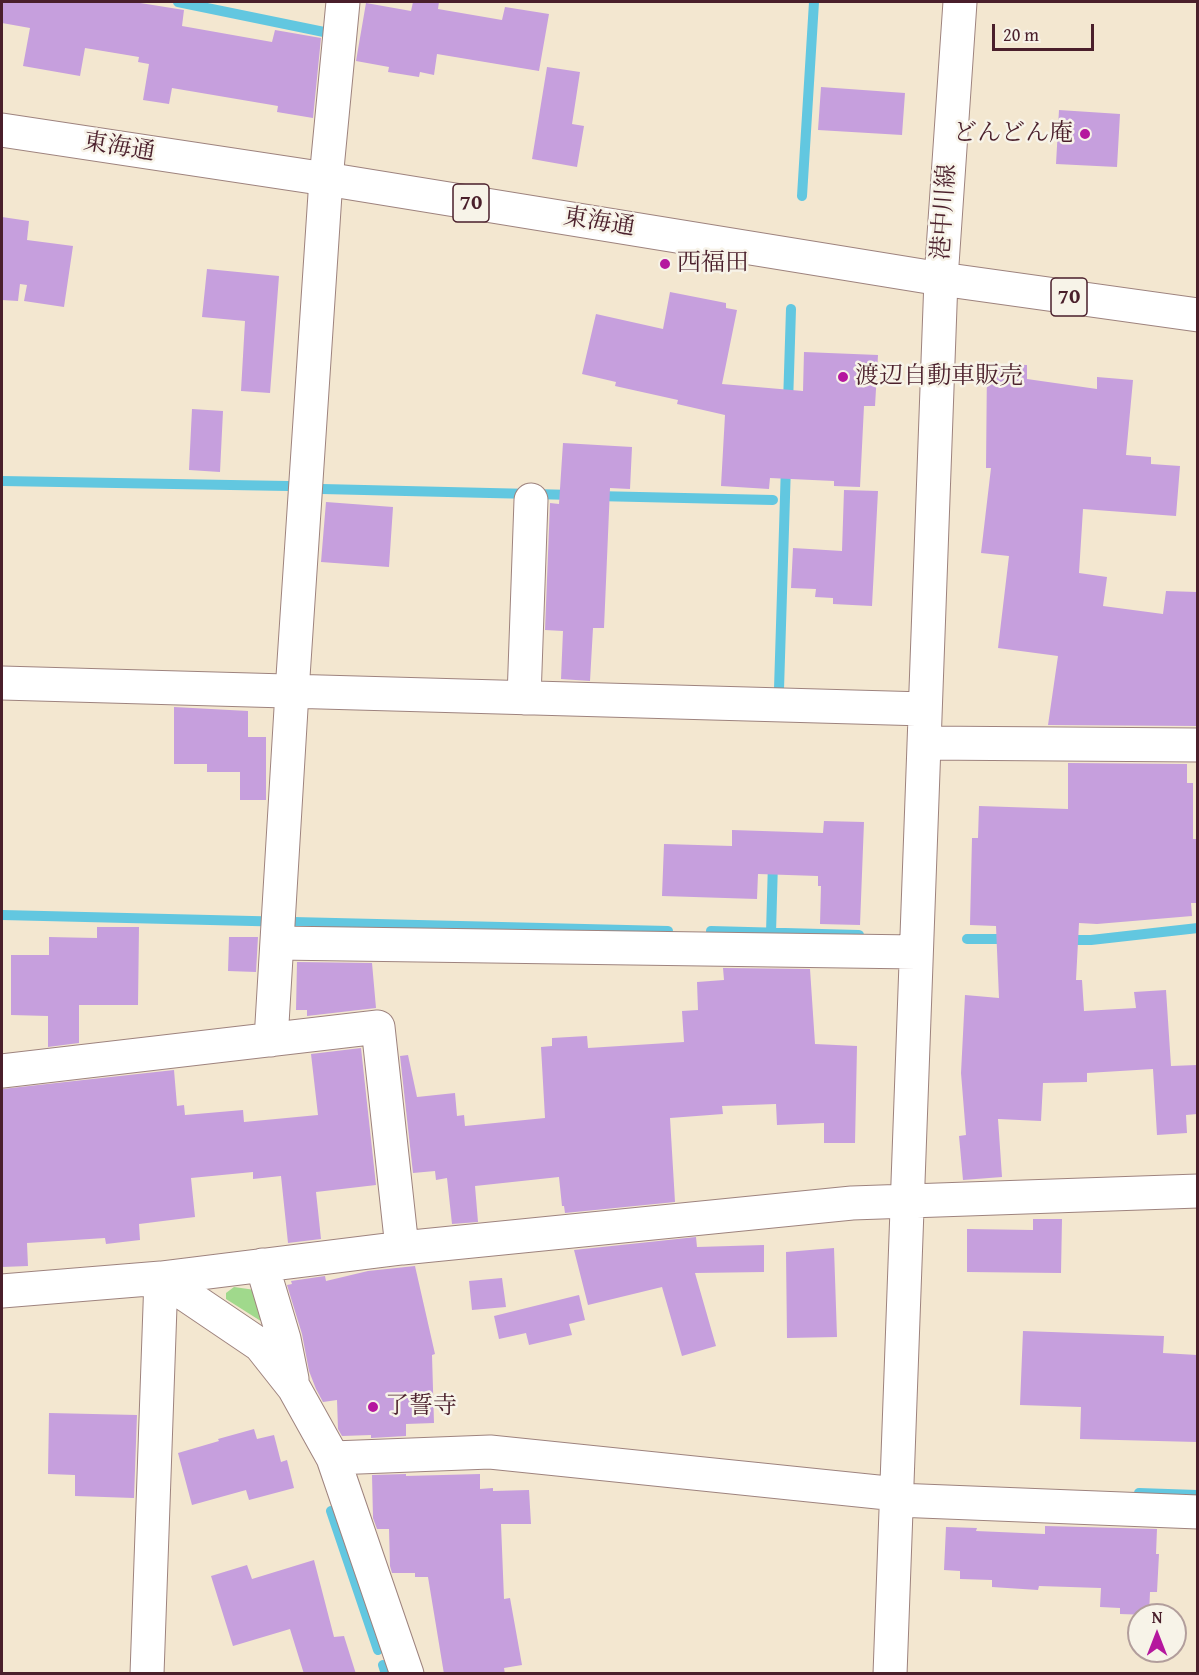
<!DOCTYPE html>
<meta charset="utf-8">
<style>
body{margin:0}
#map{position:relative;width:1199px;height:1675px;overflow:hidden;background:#f3e7d0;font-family:"Gentium Book Plus",serif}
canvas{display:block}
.frame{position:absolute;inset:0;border:3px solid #4a1f2b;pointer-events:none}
.north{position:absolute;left:1127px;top:1603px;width:60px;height:60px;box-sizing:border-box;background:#f7f3e8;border:2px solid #b29e9c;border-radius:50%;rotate:0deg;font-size:16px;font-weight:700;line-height:24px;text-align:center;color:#4a1f2b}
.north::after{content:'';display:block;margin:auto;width:21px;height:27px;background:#b5179e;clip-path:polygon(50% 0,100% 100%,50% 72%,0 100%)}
.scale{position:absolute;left:992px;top:24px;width:102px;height:27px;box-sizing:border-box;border:3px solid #4a1f2b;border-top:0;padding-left:8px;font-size:18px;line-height:21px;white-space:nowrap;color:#4a1f2b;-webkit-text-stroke:4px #f7f3e8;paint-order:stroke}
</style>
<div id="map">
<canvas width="1199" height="1675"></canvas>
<div class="frame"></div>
<div class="north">N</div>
<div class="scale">20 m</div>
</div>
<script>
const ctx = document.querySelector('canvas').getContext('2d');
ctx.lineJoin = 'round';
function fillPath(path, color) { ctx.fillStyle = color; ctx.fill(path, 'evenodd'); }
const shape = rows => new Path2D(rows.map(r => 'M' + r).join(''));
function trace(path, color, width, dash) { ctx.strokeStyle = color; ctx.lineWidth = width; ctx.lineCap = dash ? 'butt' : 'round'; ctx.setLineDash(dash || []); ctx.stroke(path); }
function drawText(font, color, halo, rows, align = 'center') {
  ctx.font = font + ' "Gentium Book Plus","Noto Serif JP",serif'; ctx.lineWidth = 5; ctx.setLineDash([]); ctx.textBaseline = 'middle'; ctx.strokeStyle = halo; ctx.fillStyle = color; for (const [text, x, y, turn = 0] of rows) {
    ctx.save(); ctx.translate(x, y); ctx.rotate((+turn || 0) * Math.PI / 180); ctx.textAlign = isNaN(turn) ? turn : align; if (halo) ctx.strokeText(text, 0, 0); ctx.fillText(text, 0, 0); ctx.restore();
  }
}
fillPath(shape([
 [234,1287,262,1291,267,1325,226,1299,226,1293]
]), '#a0d98c');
trace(shape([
 [178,2,324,32],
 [802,196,814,2],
 [788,404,791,309],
 [2,481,288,486],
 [322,489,574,495],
 [595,496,773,500],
 [779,689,786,465],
 [2,915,668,931],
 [711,931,859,935],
 [771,933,773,862],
 [967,939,1008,939],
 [1066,940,1091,940,1198,928],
 [1139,1493,1197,1495],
 [331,1511,378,1650],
 [383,1665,386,1674]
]), '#62c7e0', 10);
fillPath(shape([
 [2,2,134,2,184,10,182,26,272,42,275,30,321,38,313,118,277,112,278,106,172,88,169,104,143,100,149,64,138,62,139,57,85,48,80,76,23,66,30,28,2,23],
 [413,2,439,2,438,9,502,20,505,7,549,14,539,71,437,54,434,75,420,72,419,77,388,72,389,67,356,61,366,3,411,11],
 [547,67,580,72,572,124,584,126,577,167,532,159],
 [821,87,905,93,902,135,818,130],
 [1059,110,1120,114,1117,167,1056,164],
 [2,217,29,221,27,240,73,246,64,307,24,301,27,285,20,284,18,301,2,300],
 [207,269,279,276,270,393,241,391,245,321,202,317],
 [670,292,726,303,726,308,737,310,722,384,803,391,804,352,878,355,875,406,864,406,860,487,834,486,834,481,770,478,769,489,721,486,725,415,677,404,678,400,615,386,616,382,582,374,596,314,663,329],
 [987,364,1027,365,1027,379,1097,389,1097,377,1133,380,1126,455,1151,457,1151,464,1180,466,1176,516,1083,509,1079,573,1107,577,1103,606,1163,614,1166,591,1197,592,1197,726,1048,725,1058,656,998,648,1009,556,981,553,991,468,986,468],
 [192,409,223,411,220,472,189,470],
 [563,443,632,447,630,489,610,488,604,628,593,628,590,681,561,679,563,631,545,630,550,503,559,504],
 [844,490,878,491,872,606,833,604,833,598,815,597,816,589,791,588,793,548,842,551],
 [326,502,393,507,389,567,321,562],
 [174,707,248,711,248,737,266,737,266,800,240,800,240,772,207,772,207,764,174,764],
 [1068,763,1187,764,1187,783,1193,783,1193,839,1197,839,1197,903,1191,903,1192,916,1097,924,1079,923,1076,980,1082,980,1084,1011,1136,1008,1134,992,1166,990,1171,1066,1197,1065,1197,1114,1186,1115,1187,1133,1157,1135,1153,1069,1087,1073,1087,1082,1043,1083,1041,1121,998,1119,1002,1177,963,1180,959,1136,966,1135,961,1073,965,995,999,998,996,926,970,925,972,838,978,838,979,806,1068,809],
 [824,821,864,822,860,925,820,924,821,886,818,886,818,876,758,874,757,899,662,896,664,844,732,846,732,830,823,833],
 [97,927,139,927,138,1005,79,1005,79,1043,48,1047,48,1016,11,1015,11,955,49,955,49,937,97,938],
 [229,937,258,937,256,972,228,971],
 [297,962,372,963,376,1008,307,1016,307,1010,296,1010],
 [723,968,810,969,815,1044,857,1046,855,1143,824,1143,824,1123,777,1125,776,1104,722,1106,723,1114,670,1118,675,1202,565,1213,564,1206,562,1206,559,1177,475,1186,478,1222,452,1224,447,1178,436,1180,435,1171,413,1173,400,1056,408,1055,417,1097,455,1093,457,1116,464,1115,465,1126,545,1118,541,1047,552,1046,552,1038,587,1036,588,1048,684,1042,682,1011,698,1010,697,982,724,980],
 [361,1048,376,1185,316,1192,321,1239,288,1243,281,1176,253,1179,253,1172,191,1178,195,1217,139,1224,140,1240,106,1244,105,1238,27,1243,28,1266,2,1267,2,1089,174,1070,177,1106,184,1105,185,1115,243,1110,244,1122,318,1115,311,1054],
 [1033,1219,1062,1219,1061,1273,967,1272,967,1229,1033,1230],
 [696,1237,697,1247,764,1245,764,1272,695,1273,716,1346,682,1356,662,1287,588,1305,574,1250],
 [834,1248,837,1337,787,1338,786,1252],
 [415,1266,435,1354,432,1355,434,1423,406,1424,406,1436,371,1438,371,1435,342,1436,338,1429,337,1400,323,1402,316,1389,309,1371,302,1334,287,1285,292,1284,291,1281,325,1276,326,1281,368,1271],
 [502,1278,506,1307,472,1310,469,1281],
 [579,1295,585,1320,569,1324,572,1335,529,1345,526,1333,499,1339,494,1316],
 [1023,1331,1164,1336,1163,1353,1197,1355,1197,1442,1080,1439,1081,1407,1020,1405],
 [49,1413,137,1415,134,1498,75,1496,75,1475,48,1474],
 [254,1429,257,1439,274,1435,281,1462,287,1460,294,1488,249,1500,246,1490,192,1505,178,1453,219,1441,218,1439],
 [406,1474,406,1476,480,1474,480,1489,493,1488,493,1491,529,1490,531,1524,501,1524,504,1599,510,1598,522,1665,504,1668,505,1674,444,1674,428,1577,415,1577,415,1573,392,1573,390,1566,389,1529,377,1529,373,1518,372,1475],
 [1045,1526,1157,1529,1156,1554,1159,1554,1157,1592,1150,1592,1149,1615,1120,1614,1120,1608,1100,1607,1101,1588,1039,1586,1038,1590,992,1587,992,1580,960,1579,960,1571,944,1570,946,1527,977,1528,976,1531,1045,1534],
 [314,1560,334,1637,344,1636,356,1674,304,1674,290,1629,233,1646,211,1576,247,1565,252,1579]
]), '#c69fdd');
const minor = shape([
 [2,683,925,709],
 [524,698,531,500],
 [924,743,1198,745],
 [277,943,916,952],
 [271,1040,292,692,326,179,343,2],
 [2,1071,378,1027,402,1248],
 [262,1265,284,1339,292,1379],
 [161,1278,260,1345,294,1388,333,1458,407,1674],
 [2,1291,161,1278,402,1248,852,1203,1198,1191],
 [333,1458,490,1452,897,1494],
 [896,1500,1198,1512],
 [147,1674,161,1278],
 [890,1674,941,279]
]);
const major = shape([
 [2,130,326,179,941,279,1198,315],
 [941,279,960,2]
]);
trace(minor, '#9e837e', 35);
trace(major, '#9e837e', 35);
trace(minor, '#fff', 33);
trace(major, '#fff', 33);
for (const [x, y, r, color] of [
 [1085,134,6,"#b5179e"],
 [665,264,6,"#b5179e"],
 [843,377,6,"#b5179e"],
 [373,1407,6,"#b5179e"]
]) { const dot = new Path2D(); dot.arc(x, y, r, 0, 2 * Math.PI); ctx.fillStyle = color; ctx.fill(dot); trace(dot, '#f7f3e8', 2); }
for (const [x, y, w] of [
 [471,203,36],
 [1069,297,36]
]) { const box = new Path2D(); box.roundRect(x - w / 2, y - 19, w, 38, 4.5); ctx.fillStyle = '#f7f3e8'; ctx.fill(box); trace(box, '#4a1f2b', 1.5); }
drawText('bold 22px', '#4a1f2b', null, [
 ["70",471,203],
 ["70",1069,297]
]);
drawText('24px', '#4a1f2b', '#f7f3e8', [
 ["どんどん庵",1073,134,"right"],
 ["西福田",677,264],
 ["渡辺自動車販売",855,377],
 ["了誓寺",385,1407]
], 'left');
drawText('24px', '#4a1f2b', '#f7f3e8', [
 ["東海通",119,148,9],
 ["港中川線",945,212,-86],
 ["東海通",599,223,9]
]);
</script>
